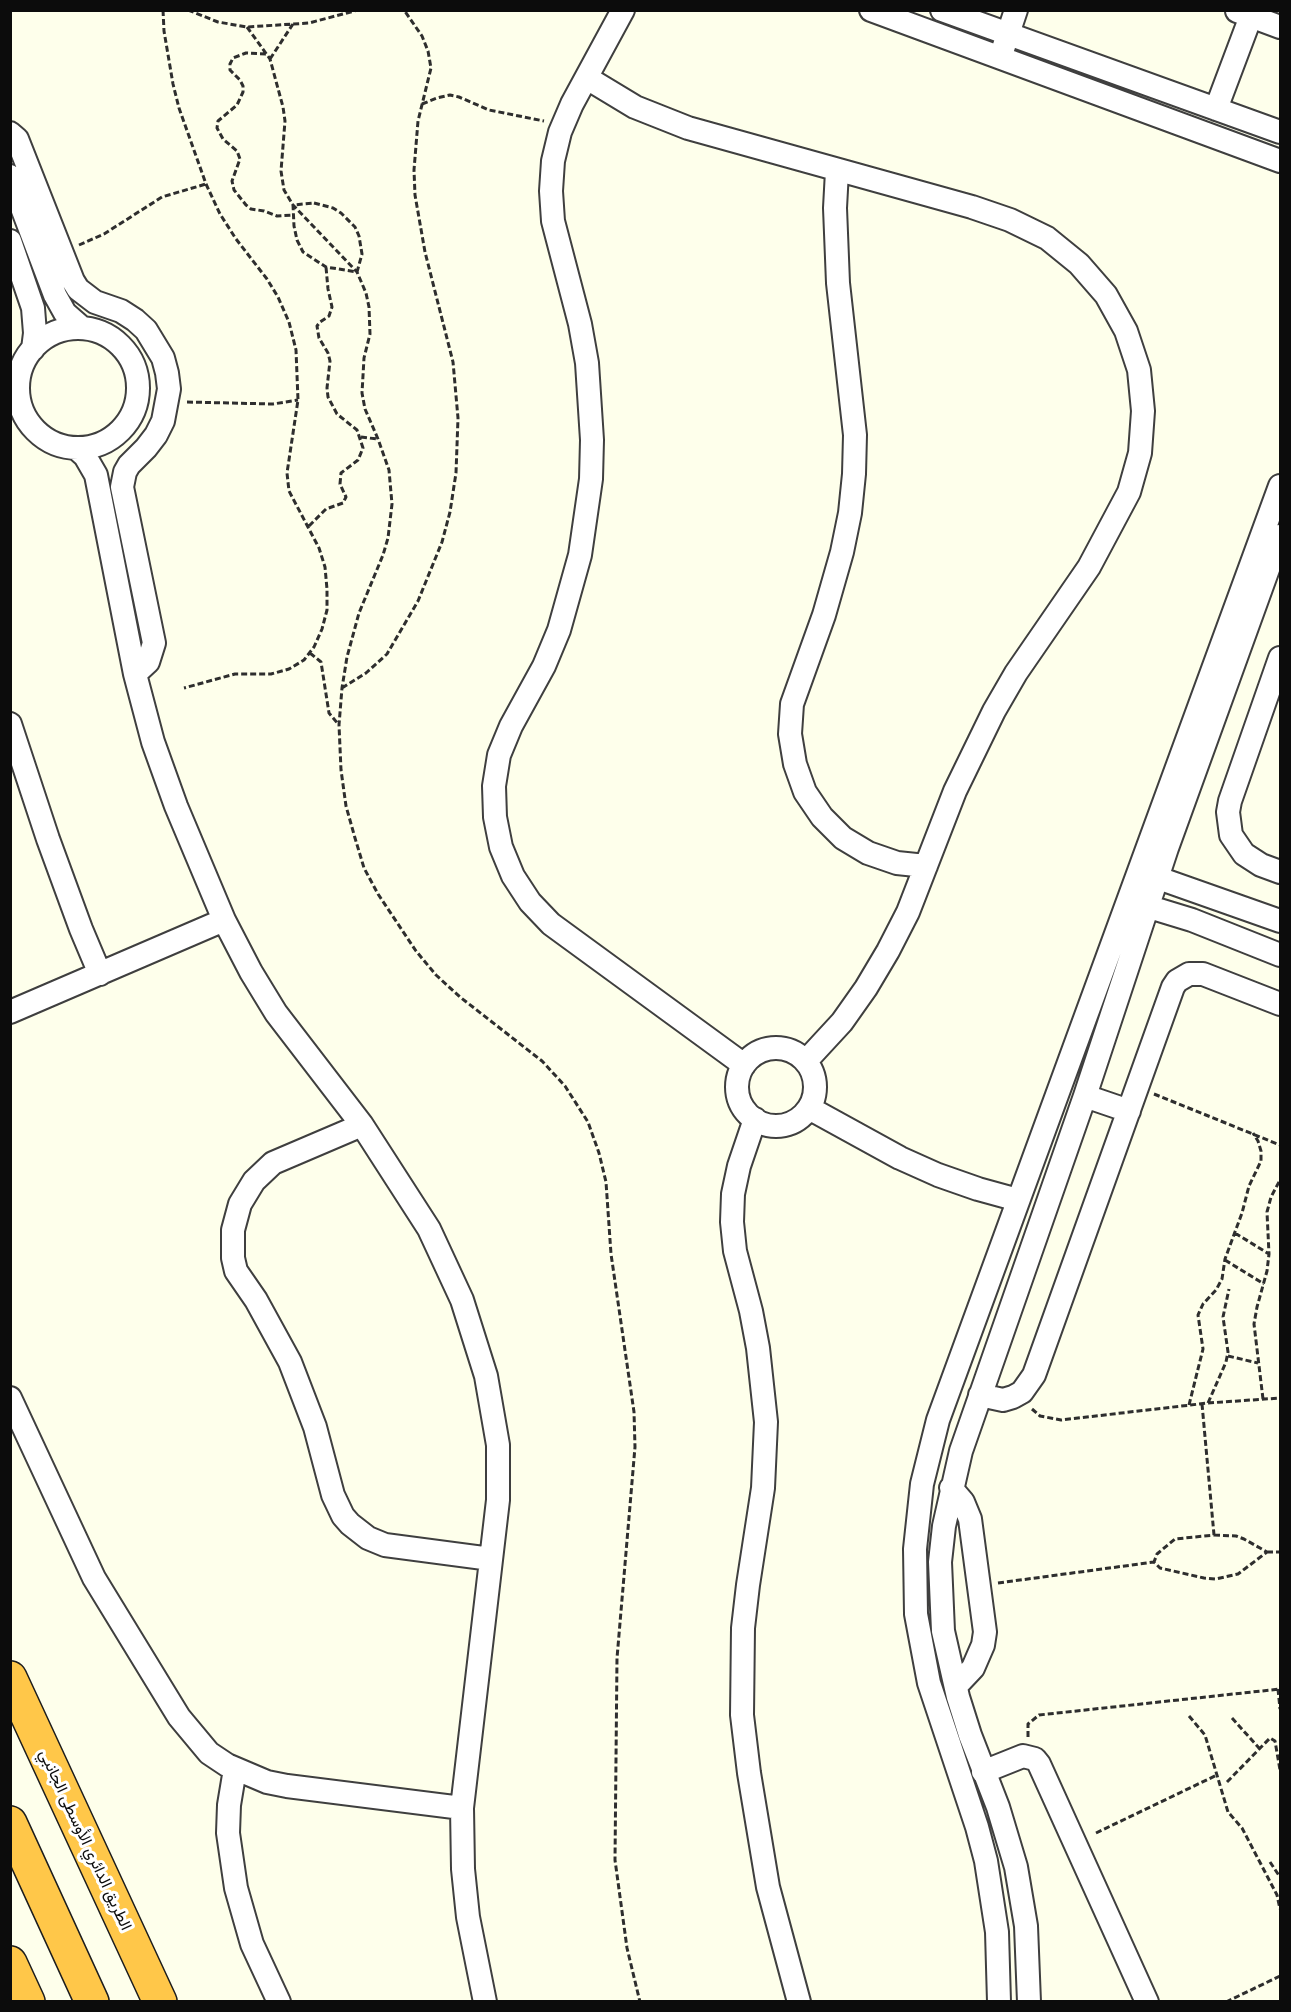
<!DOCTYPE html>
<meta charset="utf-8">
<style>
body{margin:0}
#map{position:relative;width:1291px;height:2012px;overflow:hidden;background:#feffeb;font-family:"Noto Serif",serif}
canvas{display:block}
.frame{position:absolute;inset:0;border:12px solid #0c0c0c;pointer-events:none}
</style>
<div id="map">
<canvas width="1291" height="2012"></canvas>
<div class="frame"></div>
</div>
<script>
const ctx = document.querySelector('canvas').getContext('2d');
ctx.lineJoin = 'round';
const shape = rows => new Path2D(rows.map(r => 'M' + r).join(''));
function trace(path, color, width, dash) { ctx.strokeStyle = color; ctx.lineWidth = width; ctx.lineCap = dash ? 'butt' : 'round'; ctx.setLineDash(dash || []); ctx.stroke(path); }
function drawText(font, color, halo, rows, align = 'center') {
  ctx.font = font + ' "Noto Serif",Vazirmatn,serif'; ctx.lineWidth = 6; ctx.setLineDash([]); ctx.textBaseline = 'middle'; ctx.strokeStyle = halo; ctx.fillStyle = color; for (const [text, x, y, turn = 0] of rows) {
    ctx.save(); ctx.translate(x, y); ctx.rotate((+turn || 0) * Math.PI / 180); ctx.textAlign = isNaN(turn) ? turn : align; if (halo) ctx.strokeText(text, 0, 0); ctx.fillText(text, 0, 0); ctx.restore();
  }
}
const minor = shape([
 [623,10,572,104,560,132,553,161,551,191,553,221,580,324,587,363,592,440,591,479,580,555,559,630,544,666,511,726,499,755,494,786,495,817,501,847,513,876,530,902,551,924,744,1065],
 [871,10,1280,161],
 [942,10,1280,132],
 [1237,11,1280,27],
 [1003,49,1016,10],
 [587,78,635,107,688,128,972,207,1010,220,1047,238,1079,264,1106,295,1126,331,1139,370,1143,411,1140,453,1129,492,1089,567,1016,673,994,711,955,791,908,912,888,951,866,988,842,1022,806,1061],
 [1216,109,1251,16],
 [10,133,17,139,73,281,78,289,95,302,121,311,135,320,146,330,163,358,167,373,169,389,163,421,156,435,146,448,129,465,125,472,122,487,154,643,148,662,135,674],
 [837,171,835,208,838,283,855,435,854,474,850,513,842,552,824,615,792,704,790,734,795,764,805,792,822,817,843,838,868,853,897,863,926,866],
 [10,176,55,295,65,313,81,327],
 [10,241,33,308,35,333,33,349],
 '18 388a60 60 0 1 1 120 0a60 60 0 1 1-120 0Z',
 [76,448,85,456,96,475,135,674,153,742,176,806,224,920,251,972,276,1013,362,1125,429,1229,462,1300,486,1376,498,1445,498,1500,462,1808,463,1869,468,1917,485,2002],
 [1280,658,1230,801,1228,812,1231,835,1244,854,1261,865,1280,872],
 [10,724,48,839,81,929,100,974],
 [1144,873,1280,921],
 [1133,902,1192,920,1280,955],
 [10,1012,224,920],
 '737 1087a39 39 0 1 1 78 0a39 39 0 1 1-78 0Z',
 [1085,1096,1129,1111],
 [809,1108,900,1158,938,1175,978,1189,1018,1200],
 [755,1119,739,1166,733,1194,732,1222,735,1251,751,1311,758,1348,766,1422,763,1488,748,1585,743,1628,742,1715,749,1773,768,1887,799,2002],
 [362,1125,273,1163,254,1181,240,1204,233,1230,233,1258,236,1271,256,1300,290,1362,315,1427,333,1495,343,1516,350,1524,368,1538,385,1545,491,1559],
 [980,1395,1003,1400,1013,1397,1022,1392,1034,1375,1173,987,1177,981,1189,974,1203,974,1280,1004],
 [10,1398,94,1578,179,1717,209,1753,227,1765,267,1782,287,1786,462,1808],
 [951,1488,963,1502,970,1519,985,1632,983,1645,973,1668,956,1686],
 [235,1769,229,1805,228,1833,236,1888,252,1944,279,2002],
 [983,1772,1023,1756,1035,1759,1039,1764,1147,2002],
 [999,2002,997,1932,986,1861,977,1827,929,1683,916,1614,915,1549,922,1484,938,1420,1280,486],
 [1029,2002,1026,1926,1016,1867,998,1807,970,1735,958,1697,943,1631,940,1562,944,1526,961,1451,1085,1096,1167,848,1280,536]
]);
const highway = shape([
 [10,1678,160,2002],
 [10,1823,92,2002],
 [10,1963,28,2002]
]);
trace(minor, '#3f3f3f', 26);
trace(highway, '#1d1d1d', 36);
trace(shape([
 [163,10,164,31,173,84,179,108,206,184,220,214,236,239,267,279,278,297,289,322,296,350,298,400,287,473,289,491,319,548,325,567,327,589,327,610,322,629,314,647,304,660,289,669,271,674,235,674,184,688],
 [188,10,218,22,247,27,309,23,358,10],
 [247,27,270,59,283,107,285,121,281,171,284,190,293,205,357,272,366,293,369,307,370,334,364,358,362,393,365,409,378,439,389,470,392,504,388,538,383,555,359,613,347,657,342,688,339,725,341,770,346,806,355,838,364,868,378,894,416,951,436,975,460,997,542,1061,565,1086,588,1122,599,1153,606,1182,611,1254,634,1412,635,1447,617,1658,615,1860,627,1948,640,2002],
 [266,54,246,53,233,58,230,64,230,70,240,80,243,86,243,92,237,105,218,121,217,128,223,139,237,151,240,159,232,181,234,190,246,205,251,209,264,211,277,216,294,215],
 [270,59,293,24],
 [422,104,437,98,450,95,459,97,489,110,544,121],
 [314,203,333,208,341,213,355,227,359,236,362,254,357,272,326,267,303,252,297,240,294,226,293,205,314,203],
 [79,245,104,234,162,197,206,184],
 [187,402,273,404,298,400],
 [361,437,377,439],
 [309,526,326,509,343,503,346,497,340,484,341,473,358,460,363,448,357,430,337,414,328,397,327,388,330,361,328,353,319,338,317,326,320,322,329,316,332,307,328,289,326,267],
 [310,653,321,662,329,713,339,725],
 [342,688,366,673,387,654,418,601,442,542,450,512,456,473,458,418,453,362,425,252,415,195,414,170,418,121,431,68,428,51,422,36,404,10],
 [1154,1094,1280,1145],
 [1235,1233,1269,1254],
 [1225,1260,1264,1284],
 [1228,1356,1258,1363],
 [1263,1399,1254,1324,1257,1307,1267,1271,1269,1254,1267,1212,1271,1197,1280,1180],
 [1208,1403,1226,1362,1228,1352,1223,1317,1229,1289],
 [1202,1404,1214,1535],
 [1189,1405,1203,1349,1198,1315,1203,1304,1216,1290,1222,1279,1225,1259,1242,1213,1249,1186,1261,1161,1261,1151,1258,1141,1253,1133],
 [1032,1409,1040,1416,1061,1420,1208,1403,1280,1398],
 [1214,1535,1236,1536,1244,1539,1267,1552,1238,1574,1216,1579,1204,1578,1160,1568,1154,1562,1157,1554,1175,1539,1214,1535],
 [1267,1552,1280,1552],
 [998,1583,1154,1562],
 [1278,1689,1280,1709],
 [1189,1716,1205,1735,1228,1812,1242,1828,1277,1895,1280,1909],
 [1232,1718,1259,1748],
 [1028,1737,1028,1724,1039,1715,1280,1689],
 [1227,1782,1270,1738,1275,1741,1280,1770],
 [1096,1833,1217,1775],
 [1270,1862,1280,1877],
 [1226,2002,1280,1976]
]), '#2e2e2e', 3, [6, 3]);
trace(minor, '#fff', 22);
trace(highway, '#ffc749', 33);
drawText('16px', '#0c0c0c', '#fff', [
 ["الطريق الدائري الأوسطى الجانبي",85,1840,65]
]);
</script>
